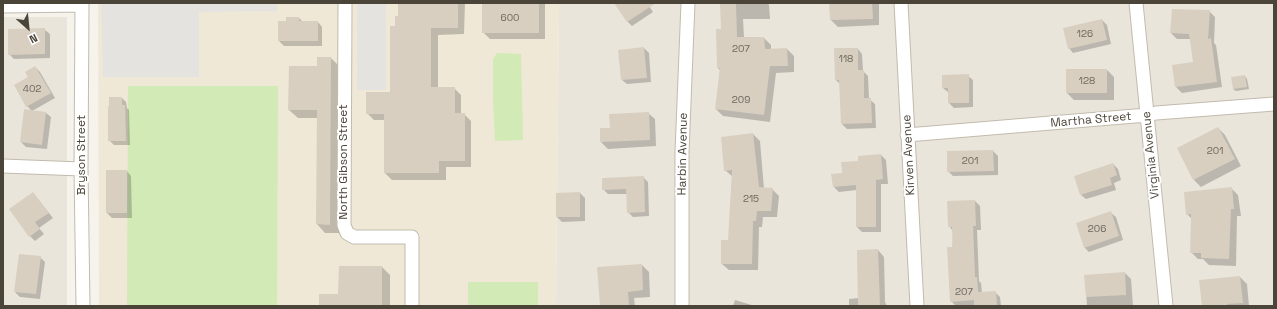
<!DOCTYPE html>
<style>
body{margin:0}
#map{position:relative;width:1277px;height:309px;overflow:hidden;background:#f6f3ec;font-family:"Space Grotesk",sans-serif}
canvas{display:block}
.frame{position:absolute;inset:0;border:4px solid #4b4439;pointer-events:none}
.north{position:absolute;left:8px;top:8px;width:40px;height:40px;-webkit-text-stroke:3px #fff;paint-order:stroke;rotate:153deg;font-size:11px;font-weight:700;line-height:16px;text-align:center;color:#4b4439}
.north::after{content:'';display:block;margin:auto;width:14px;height:18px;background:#4b4439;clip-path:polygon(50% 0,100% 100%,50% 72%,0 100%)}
</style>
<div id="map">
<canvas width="1277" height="309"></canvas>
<div class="frame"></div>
<div class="north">N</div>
</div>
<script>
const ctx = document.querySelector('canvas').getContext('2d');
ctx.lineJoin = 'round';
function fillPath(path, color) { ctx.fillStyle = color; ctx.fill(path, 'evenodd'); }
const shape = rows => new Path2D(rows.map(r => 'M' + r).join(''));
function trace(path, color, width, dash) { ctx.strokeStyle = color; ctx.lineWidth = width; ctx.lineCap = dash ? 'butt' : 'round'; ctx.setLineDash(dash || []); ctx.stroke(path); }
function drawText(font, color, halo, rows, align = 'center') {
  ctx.font = font + ' "Space Grotesk",sans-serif'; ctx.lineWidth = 4; ctx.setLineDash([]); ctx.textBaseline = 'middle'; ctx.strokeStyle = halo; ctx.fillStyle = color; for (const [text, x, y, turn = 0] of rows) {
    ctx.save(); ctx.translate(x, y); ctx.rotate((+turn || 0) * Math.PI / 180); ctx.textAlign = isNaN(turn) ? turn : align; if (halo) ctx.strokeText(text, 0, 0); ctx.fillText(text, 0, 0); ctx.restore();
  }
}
fillPath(shape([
 [559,3,1274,3,1274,306,556,306],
 [3,17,67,17,67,306,3,306]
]), '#eae5da');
fillPath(shape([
 [98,3,559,3,556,306,99,306]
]), '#efe8d6');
fillPath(shape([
 [497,53,521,54,523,140,495,141,493,97,493,59],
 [128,86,278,86,277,306,127,306],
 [468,282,538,282,538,306,468,306]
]), '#d2eab5');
fillPath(shape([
 [101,3,278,3,277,11,199,12,199,77,103,77],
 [357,3,386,3,386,90,357,90]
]), '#e5e3e0');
fillPath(shape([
 [399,3,465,3,464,34,438,35,438,88,454,88,461,95,461,114,464,114,471,121,471,167,446,167,446,180,392,180,385,173,385,120,374,120,367,113,391,93,396,27,399,17],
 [483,3,545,3,545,39,490,39,483,32],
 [615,3,647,3,653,12,632,26,627,21],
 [721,3,768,3,769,5,770,19,743,19,744,38,764,38,771,45,771,50,787,49,794,56,794,72,776,73,770,122,723,116,716,109,720,70,718,68,722,30],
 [830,3,879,3,879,25,838,27,831,20],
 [1209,11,1215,17,1214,43,1216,45,1222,87,1182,93,1176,87,1173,66,1194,63,1191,39,1177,39,1171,33],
 [299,18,303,22,318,22,322,27,322,46,284,46,279,41,287,22],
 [1102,20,1107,25,1111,44,1073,53,1069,48],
 [45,30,50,34,50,58,14,59,9,54],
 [644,48,649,53,651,82,627,84,622,80],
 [858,49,862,54,863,71,868,76,869,99,875,104,876,128,847,129,842,124,841,85,836,80],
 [318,58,331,58,340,67,339,233,325,233,317,224,318,118,298,118,289,110,318,67],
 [35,67,40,72,55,98,32,111,46,113,51,117,47,149,26,147,21,142,32,111,27,106,29,77],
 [1107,70,1114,77,1114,100,1074,100,1067,93],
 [968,76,973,80,973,107,954,108,949,103,949,93,943,88],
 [1245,76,1247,79,1249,89,1236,91,1233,89],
 [122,98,126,102,127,108,129,110,130,145,114,145,109,140],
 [648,113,655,119,656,146,608,149,601,142,601,129,611,130],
 [1218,128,1225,135,1241,166,1201,187,1194,180],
 [753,134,760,141,764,189,772,189,779,196,777,217,763,217,762,227,759,227,758,270,729,270,722,264,729,241,733,177,725,170],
 [993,151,998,156,998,175,953,176,948,171],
 [881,155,886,160,888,184,881,184,881,232,862,232,857,227,857,190,839,192,834,187,843,173,859,162],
 [1113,164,1118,169,1121,180,1114,183,1116,190,1086,199,1081,195],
 [127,171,131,176,132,218,112,218,107,213],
 [643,177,648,182,649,216,633,217,628,212,627,194,608,194,603,189],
 [1231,188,1238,195,1241,216,1237,216,1236,266,1209,265,1203,259,1198,259,1191,252,1192,219,1187,214],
 [33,193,53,218,39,228,44,234,35,241,30,236],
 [580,193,585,198,585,221,562,222,557,217],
 [975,201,980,206,981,230,977,230,979,281,981,283,982,293,995,292,1000,297,1001,306,956,306,951,301,953,231,949,226],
 [1111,213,1116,217,1123,240,1089,252,1084,247],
 [878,250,884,257,885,302,887,306,849,306,849,299,859,298],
 [40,257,45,262,40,299,20,297,15,292],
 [642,265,649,272,650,297,634,298,635,306,601,306],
 [382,267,390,275,390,306,320,306],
 [1125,273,1131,279,1133,306,1087,306,1085,276],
 [1240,277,1247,284,1249,306,1203,306],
 [735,300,755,306,733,306]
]), '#0003');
fillPath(shape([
 [398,3,458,3,458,28,431,28,431,87,455,87,455,113,465,113,465,161,439,161,439,173,384,173,384,114,366,114,366,92,390,92,390,26,395,26,395,16,398,16],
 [482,3,539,3,539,33,482,33],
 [614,3,656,3,627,22],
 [720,3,736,3,737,37,764,37,765,49,787,48,788,66,770,66,764,115,715,109,720,68,717,68,716,29,721,29],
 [829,3,872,3,873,19,830,20],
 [1172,9,1210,10,1208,39,1211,38,1217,82,1175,87,1172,65,1193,62,1189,34,1170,33],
 [286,17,299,17,299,21,318,21,318,41,278,41,278,21,286,21],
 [1102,19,1107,40,1068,49,1063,28],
 [45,28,45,54,8,55,8,29],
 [644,47,647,78,621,80,618,50],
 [834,48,858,48,858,70,864,70,864,98,871,98,872,123,841,124,839,80,835,80],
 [317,57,331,57,330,225,316,224,317,110,288,110,289,66,317,66],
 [35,66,51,93,26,107,14,85,28,77,25,72],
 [1066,69,1107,69,1107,93,1066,93],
 [969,74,969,103,948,103,948,88,942,88,942,75],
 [1245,75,1247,87,1233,89,1231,77],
 [109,97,122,97,122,105,125,105,126,141,108,141,108,106,109,106],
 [24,109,46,112,42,145,20,142],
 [649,112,650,140,600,142,600,128,610,128,609,114],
 [1218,127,1235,159,1193,180,1177,148],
 [753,133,759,187,773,188,771,211,757,211,756,221,753,221,752,264,721,264,721,240,728,240,732,170,724,171,721,137],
 [993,150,994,171,947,172,947,151],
 [881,154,883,179,876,180,876,227,856,227,856,185,833,187,831,174,842,173,841,162,858,161,858,156],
 [1113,163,1117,175,1110,178,1112,185,1080,195,1074,176],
 [106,170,127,170,127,213,106,213],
 [644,176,645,212,627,213,626,189,602,190,602,178],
 [1232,187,1234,209,1231,209,1229,259,1201,258,1201,253,1190,253,1191,214,1186,215,1184,192],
 [33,192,49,213,35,222,40,229,29,237,9,209],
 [580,192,580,217,556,217,556,193],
 [975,200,976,226,973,226,975,277,977,277,978,292,996,291,997,306,974,306,974,300,950,302,947,247,953,247,952,227,948,227,947,201],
 [1111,211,1119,236,1084,248,1076,223],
 [878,249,880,306,858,306,857,250],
 [19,254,41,256,36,294,14,292],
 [642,264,643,290,628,292,629,306,600,306,597,267],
 [339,266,382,266,382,306,319,306,319,294,338,294],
 [1125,272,1126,295,1086,297,1084,275],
 [1240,276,1243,303,1227,304,1228,306,1202,306,1199,280]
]), '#d8cfc1');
const minor = shape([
 [82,3,81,169,83,306],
 [345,3,344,225,347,233,354,237,412,237,412,306],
 [901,3,917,306],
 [1136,3,1166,306],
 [3,6,82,5],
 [907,135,1147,115,1156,113,1274,104],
 [3,166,81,169],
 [682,306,682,152,688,3]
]);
trace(minor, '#c2bbae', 15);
trace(minor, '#fff', 13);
drawText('10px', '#6e675b', null, [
 ["600",510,18],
 ["126",1085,34],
 ["207",741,49],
 ["118",846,59],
 ["128",1087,81],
 ["402",32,89],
 ["209",741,100],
 ["201",1215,151],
 ["201",970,161],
 ["215",751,199],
 ["206",1097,229],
 ["207",964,292]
]);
drawText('12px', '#4b4439', '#fff', [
 ["Martha Street",1091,120,-5],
 ["Harbin Avenue",683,154,-89],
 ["Bryson Street",82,155,-90],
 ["Kirven Avenue",909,155,-93],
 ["Virginia Avenue",1151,155,-96],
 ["North Gibson Street",344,162,-90]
]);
</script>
